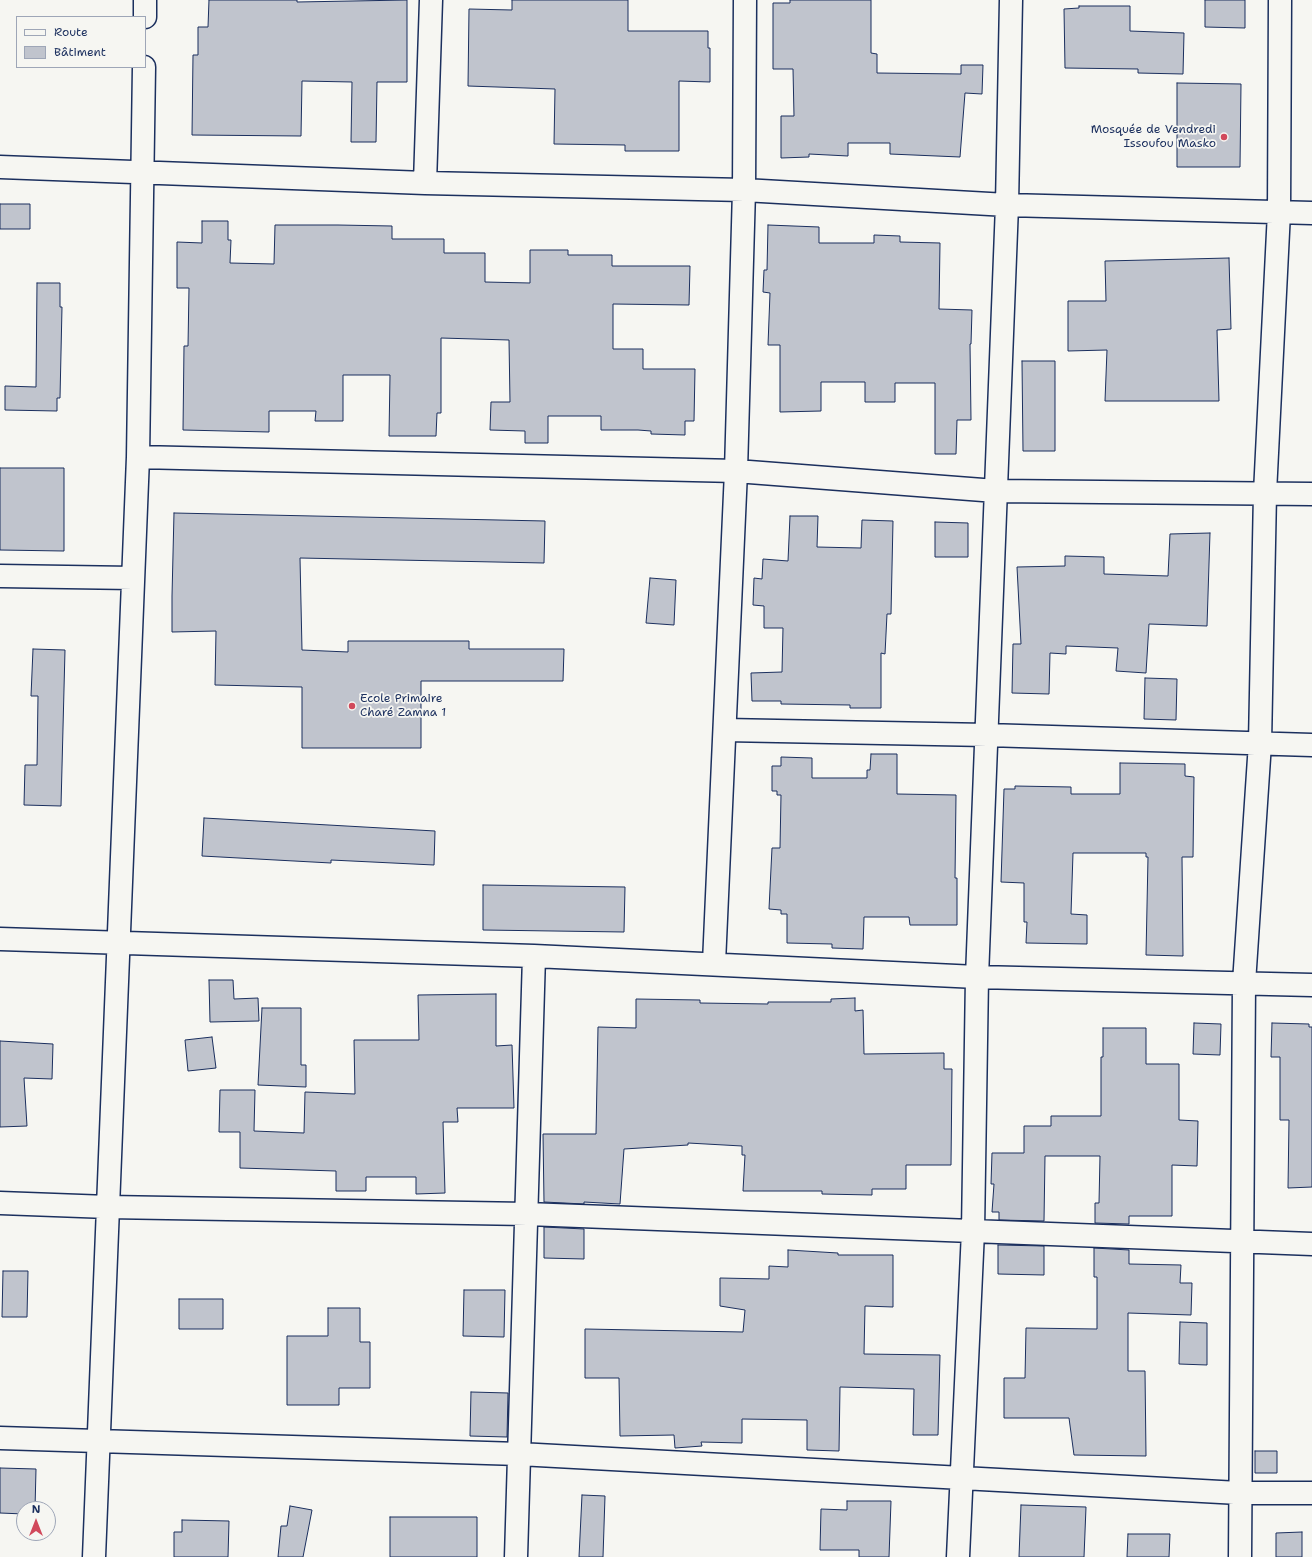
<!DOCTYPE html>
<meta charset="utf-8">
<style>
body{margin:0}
#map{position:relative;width:1312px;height:1557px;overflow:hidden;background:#f6f6f2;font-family:"Shantell Sans",sans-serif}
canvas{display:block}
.legend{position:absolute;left:16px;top:16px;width:130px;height:52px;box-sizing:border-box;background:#f6f6f2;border:1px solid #9ea6b7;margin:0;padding:5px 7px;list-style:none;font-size:12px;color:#1b2f5e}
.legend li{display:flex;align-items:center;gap:8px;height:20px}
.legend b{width:20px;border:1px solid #9ea6b7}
.north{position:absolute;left:16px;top:1501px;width:40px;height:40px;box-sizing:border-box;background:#f6f6f2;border:1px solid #9ea6b7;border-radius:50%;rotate:0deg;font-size:11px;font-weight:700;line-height:16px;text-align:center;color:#1b2f5e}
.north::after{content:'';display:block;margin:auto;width:14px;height:18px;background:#d1495b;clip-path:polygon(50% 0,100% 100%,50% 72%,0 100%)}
</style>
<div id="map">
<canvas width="1312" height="1557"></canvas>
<ul class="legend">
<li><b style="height:5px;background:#f6f6f2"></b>Route</li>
<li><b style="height:11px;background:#c0c4cd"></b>Bâtiment</li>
</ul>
<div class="north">N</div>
</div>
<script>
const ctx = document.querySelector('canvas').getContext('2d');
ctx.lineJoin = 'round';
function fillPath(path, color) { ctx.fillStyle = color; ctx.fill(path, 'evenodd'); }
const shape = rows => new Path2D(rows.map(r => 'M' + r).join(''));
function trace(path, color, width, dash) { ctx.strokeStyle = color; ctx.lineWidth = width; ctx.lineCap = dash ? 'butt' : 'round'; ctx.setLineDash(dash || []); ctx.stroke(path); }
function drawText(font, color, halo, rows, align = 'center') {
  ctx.font = font + ' "Shantell Sans",sans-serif'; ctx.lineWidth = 3.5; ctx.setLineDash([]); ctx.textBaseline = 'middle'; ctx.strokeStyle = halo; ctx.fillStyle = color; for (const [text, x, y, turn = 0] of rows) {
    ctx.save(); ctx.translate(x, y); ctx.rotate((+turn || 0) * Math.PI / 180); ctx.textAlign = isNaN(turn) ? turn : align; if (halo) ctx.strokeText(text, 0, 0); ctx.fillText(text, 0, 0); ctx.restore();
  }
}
const building = shape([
 [209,0,297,0,297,2,407,0,407,82,377,82,376,142,351,142,352,82,302,81,301,136,192,135,193,55,198,55,198,27,208,27,209,0],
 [512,0,628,0,628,31,708,31,708,48,710,48,710,82,679,81,679,151,625,151,625,145,554,144,555,89,468,86,469,9,512,10,512,0],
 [790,0,871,0,871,53,877,54,877,73,961,74,961,65,983,65,982,94,965,93,960,157,890,154,890,143,848,143,848,156,809,154,809,157,781,158,781,116,794,116,793,69,773,69,773,3,790,3,790,0],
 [1205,0,1245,0,1245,28,1205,27,1205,0],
 [1079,6,1130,6,1130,31,1184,33,1183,74,1138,73,1138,69,1065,68,1064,9,1079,8,1079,6],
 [1177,83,1241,84,1240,167,1177,167,1177,83],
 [0,204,30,204,30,229,0,229,0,204],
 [202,221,228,221,228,240,231,240,230,263,274,264,275,225,338,225,392,226,392,239,444,239,444,253,485,253,485,282,530,283,530,250,568,250,568,255,612,255,612,266,690,266,689,305,613,304,613,349,643,349,643,369,695,369,694,421,685,421,685,435,651,434,651,431,638,430,601,430,601,416,548,416,548,443,525,443,525,431,490,430,491,402,510,402,509,340,441,338,441,413,437,413,436,436,389,436,390,375,343,375,343,421,315,421,316,411,269,411,269,432,183,430,184,346,188,346,189,288,177,288,177,242,202,243,202,221],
 [768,225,819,227,819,243,874,243,874,235,900,236,900,242,940,243,939,309,972,310,971,344,970,344,971,420,957,420,956,454,935,454,935,383,895,383,895,402,865,402,865,382,821,382,821,411,780,412,780,345,768,345,770,293,763,292,764,270,767,270,768,225],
 [1229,258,1231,329,1217,330,1219,401,1105,401,1107,350,1068,351,1068,301,1106,301,1105,261,1229,258],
 [37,283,60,283,60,307,62,307,60,398,57,398,57,411,5,410,5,386,36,387,37,283],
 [1022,361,1055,361,1055,451,1023,451,1022,361],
 [0,468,64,468,64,551,0,550,0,468],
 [174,513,545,521,544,563,300,558,302,650,348,652,348,641,469,641,469,649,564,649,563,681,421,681,421,748,302,748,302,687,215,685,216,631,172,632,172,596,174,513],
 [790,516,818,516,817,547,861,548,862,520,893,521,891,614,887,614,885,654,881,653,881,708,850,708,850,705,781,704,781,701,752,701,751,673,782,672,783,628,764,628,764,606,753,605,754,578,762,579,763,559,788,561,790,516],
 [935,522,968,523,968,557,935,557,935,522],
 [1210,533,1207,626,1149,624,1146,673,1116,671,1118,648,1066,646,1066,654,1050,653,1049,694,1012,693,1013,644,1021,644,1017,567,1065,566,1065,556,1104,557,1104,574,1168,576,1170,534,1210,533],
 [650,578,676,580,674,625,646,623,650,578],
 [33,649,65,650,61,806,24,805,25,765,37,765,38,696,31,696,33,649],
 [1145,678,1177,679,1176,720,1144,719,1145,678],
 [871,754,897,754,897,794,956,795,955,878,957,878,957,925,910,925,909,917,864,917,863,949,832,948,832,944,787,943,787,914,781,914,781,910,769,909,772,848,780,848,781,795,777,795,777,791,772,791,772,766,781,766,781,757,812,758,812,778,867,778,867,770,870,770,871,754],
 [1120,763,1185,764,1185,776,1194,777,1193,857,1182,857,1183,956,1146,955,1148,857,1146,857,1146,853,1073,853,1071,914,1087,915,1087,944,1026,943,1027,922,1024,922,1024,883,1001,882,1004,789,1015,789,1015,786,1071,787,1071,794,1120,794,1120,763],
 [204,818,435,831,434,865,331,860,331,863,202,856,204,818],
 [483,885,625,887,624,932,483,930,483,885],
 [209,980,233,980,234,999,258,998,259,1021,210,1022,209,980],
 [496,994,496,1046,512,1045,514,1108,457,1108,458,1122,443,1122,445,1193,416,1194,416,1177,366,1177,366,1191,336,1191,336,1171,240,1168,240,1132,219,1132,220,1090,255,1090,254,1131,304,1133,305,1092,355,1094,354,1040,419,1040,418,995,496,994],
 [855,998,855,1011,863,1010,864,1054,944,1053,944,1069,952,1069,951,1165,906,1165,906,1189,872,1189,872,1195,822,1194,822,1191,743,1191,745,1155,742,1155,742,1146,688,1143,688,1145,624,1149,620,1204,584,1202,584,1204,544,1202,543,1134,596,1134,598,1027,636,1028,636,999,700,1000,700,1003,768,1004,768,1002,831,1002,831,999,855,998],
 [262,1008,301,1008,301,1065,306,1065,306,1087,258,1085,262,1008],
 [1194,1023,1221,1024,1220,1055,1193,1054,1194,1023],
 [1272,1023,1309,1024,1309,1027,1312,1027,1312,1187,1288,1188,1289,1120,1280,1120,1280,1057,1271,1057,1272,1023],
 [1103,1028,1146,1028,1146,1064,1179,1064,1179,1120,1198,1121,1197,1166,1172,1165,1172,1216,1129,1216,1129,1224,1095,1223,1095,1203,1099,1203,1100,1156,1045,1156,1044,1221,999,1220,999,1212,992,1212,994,1184,991,1184,992,1153,1024,1153,1024,1126,1051,1126,1051,1116,1101,1116,1101,1057,1103,1057,1103,1028],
 [212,1037,216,1068,188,1071,185,1040,212,1037],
 [0,1041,53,1044,52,1079,24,1078,27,1126,0,1127,0,1041],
 [544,1227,584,1229,584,1259,544,1258,544,1227],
 [998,1245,1044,1246,1044,1275,998,1274,998,1245],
 [1094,1248,1129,1250,1129,1264,1181,1265,1180,1283,1192,1283,1191,1315,1128,1313,1128,1371,1145,1371,1146,1456,1074,1455,1069,1418,1004,1418,1004,1378,1025,1378,1026,1328,1097,1329,1097,1277,1094,1277,1094,1248],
 [788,1250,838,1253,838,1255,893,1255,893,1307,865,1306,864,1354,940,1355,938,1435,913,1435,914,1389,840,1387,839,1451,807,1450,807,1420,742,1419,742,1443,701,1442,702,1446,675,1448,674,1435,620,1436,619,1378,585,1378,585,1329,743,1332,745,1310,720,1306,720,1278,769,1279,769,1266,788,1267,788,1250],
 [3,1271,28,1271,27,1317,2,1317,3,1271],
 [464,1290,505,1290,504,1337,463,1336,464,1290],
 [179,1299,223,1299,223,1329,179,1329,179,1299],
 [328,1308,360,1308,360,1342,370,1342,370,1388,339,1388,339,1405,287,1405,287,1336,328,1336,328,1308],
 [1180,1322,1207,1323,1207,1365,1179,1364,1180,1322],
 [471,1392,508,1393,507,1437,470,1436,471,1392],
 [1255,1451,1277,1451,1277,1473,1255,1473,1255,1451],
 [0,1468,36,1469,35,1509,24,1509,24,1514,0,1513,0,1468],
 [582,1495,605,1496,603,1557,579,1557,582,1495],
 [847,1501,891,1501,889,1557,859,1557,859,1550,820,1550,821,1509,847,1510,847,1501],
 [1021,1505,1086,1507,1084,1557,1019,1557,1021,1505],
 [290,1506,312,1510,303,1557,278,1557,281,1526,287,1526,290,1506],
 [390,1517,477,1517,477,1557,390,1557,390,1517],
 [182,1520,229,1521,228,1557,174,1557,174,1532,182,1532,182,1520],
 [1302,1532,1302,1557,1276,1557,1276,1533,1302,1532],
 [1128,1534,1170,1534,1169,1557,1127,1557,1128,1534]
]);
fillPath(building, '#c0c4cd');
trace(building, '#1b2f5e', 1);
const minor = shape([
 [145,17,145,0],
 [0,167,425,183,744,190,1007,205,1312,213],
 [425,183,431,0],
 [138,457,736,471,996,491,1312,494],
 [0,576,133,578],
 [725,730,987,735,1312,745],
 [0,939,534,956,977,977,1312,985],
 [714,963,736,471,744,190,745,0],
 [0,1203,108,1207,527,1214,1312,1244],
 [0,1438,519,1454,1239,1493,1312,1493],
 [94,1557,138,457,144,67],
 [516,1557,534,956],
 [958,1557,973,1231,977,977,1007,205,1011,0],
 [1240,1557,1244,983,1260,743,1265,493,1279,212,1280,0]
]);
trace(minor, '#1b2f5e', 25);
trace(minor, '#f6f6f2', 22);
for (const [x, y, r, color] of [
 [1224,137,4,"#d1495b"],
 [352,706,4,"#d1495b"]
]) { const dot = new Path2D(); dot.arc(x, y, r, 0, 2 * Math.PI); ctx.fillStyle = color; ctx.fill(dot); trace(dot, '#f6f6f2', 1.5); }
drawText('12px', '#1b2f5e', '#f6f6f2', [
 ["Mosquée de Vendredi",1216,130],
 ["Issoufou Masko",1216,144],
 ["Ecole Primaire",360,699,"left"],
 ["Charé Zamna 1",360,713,"left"]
], 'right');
</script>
